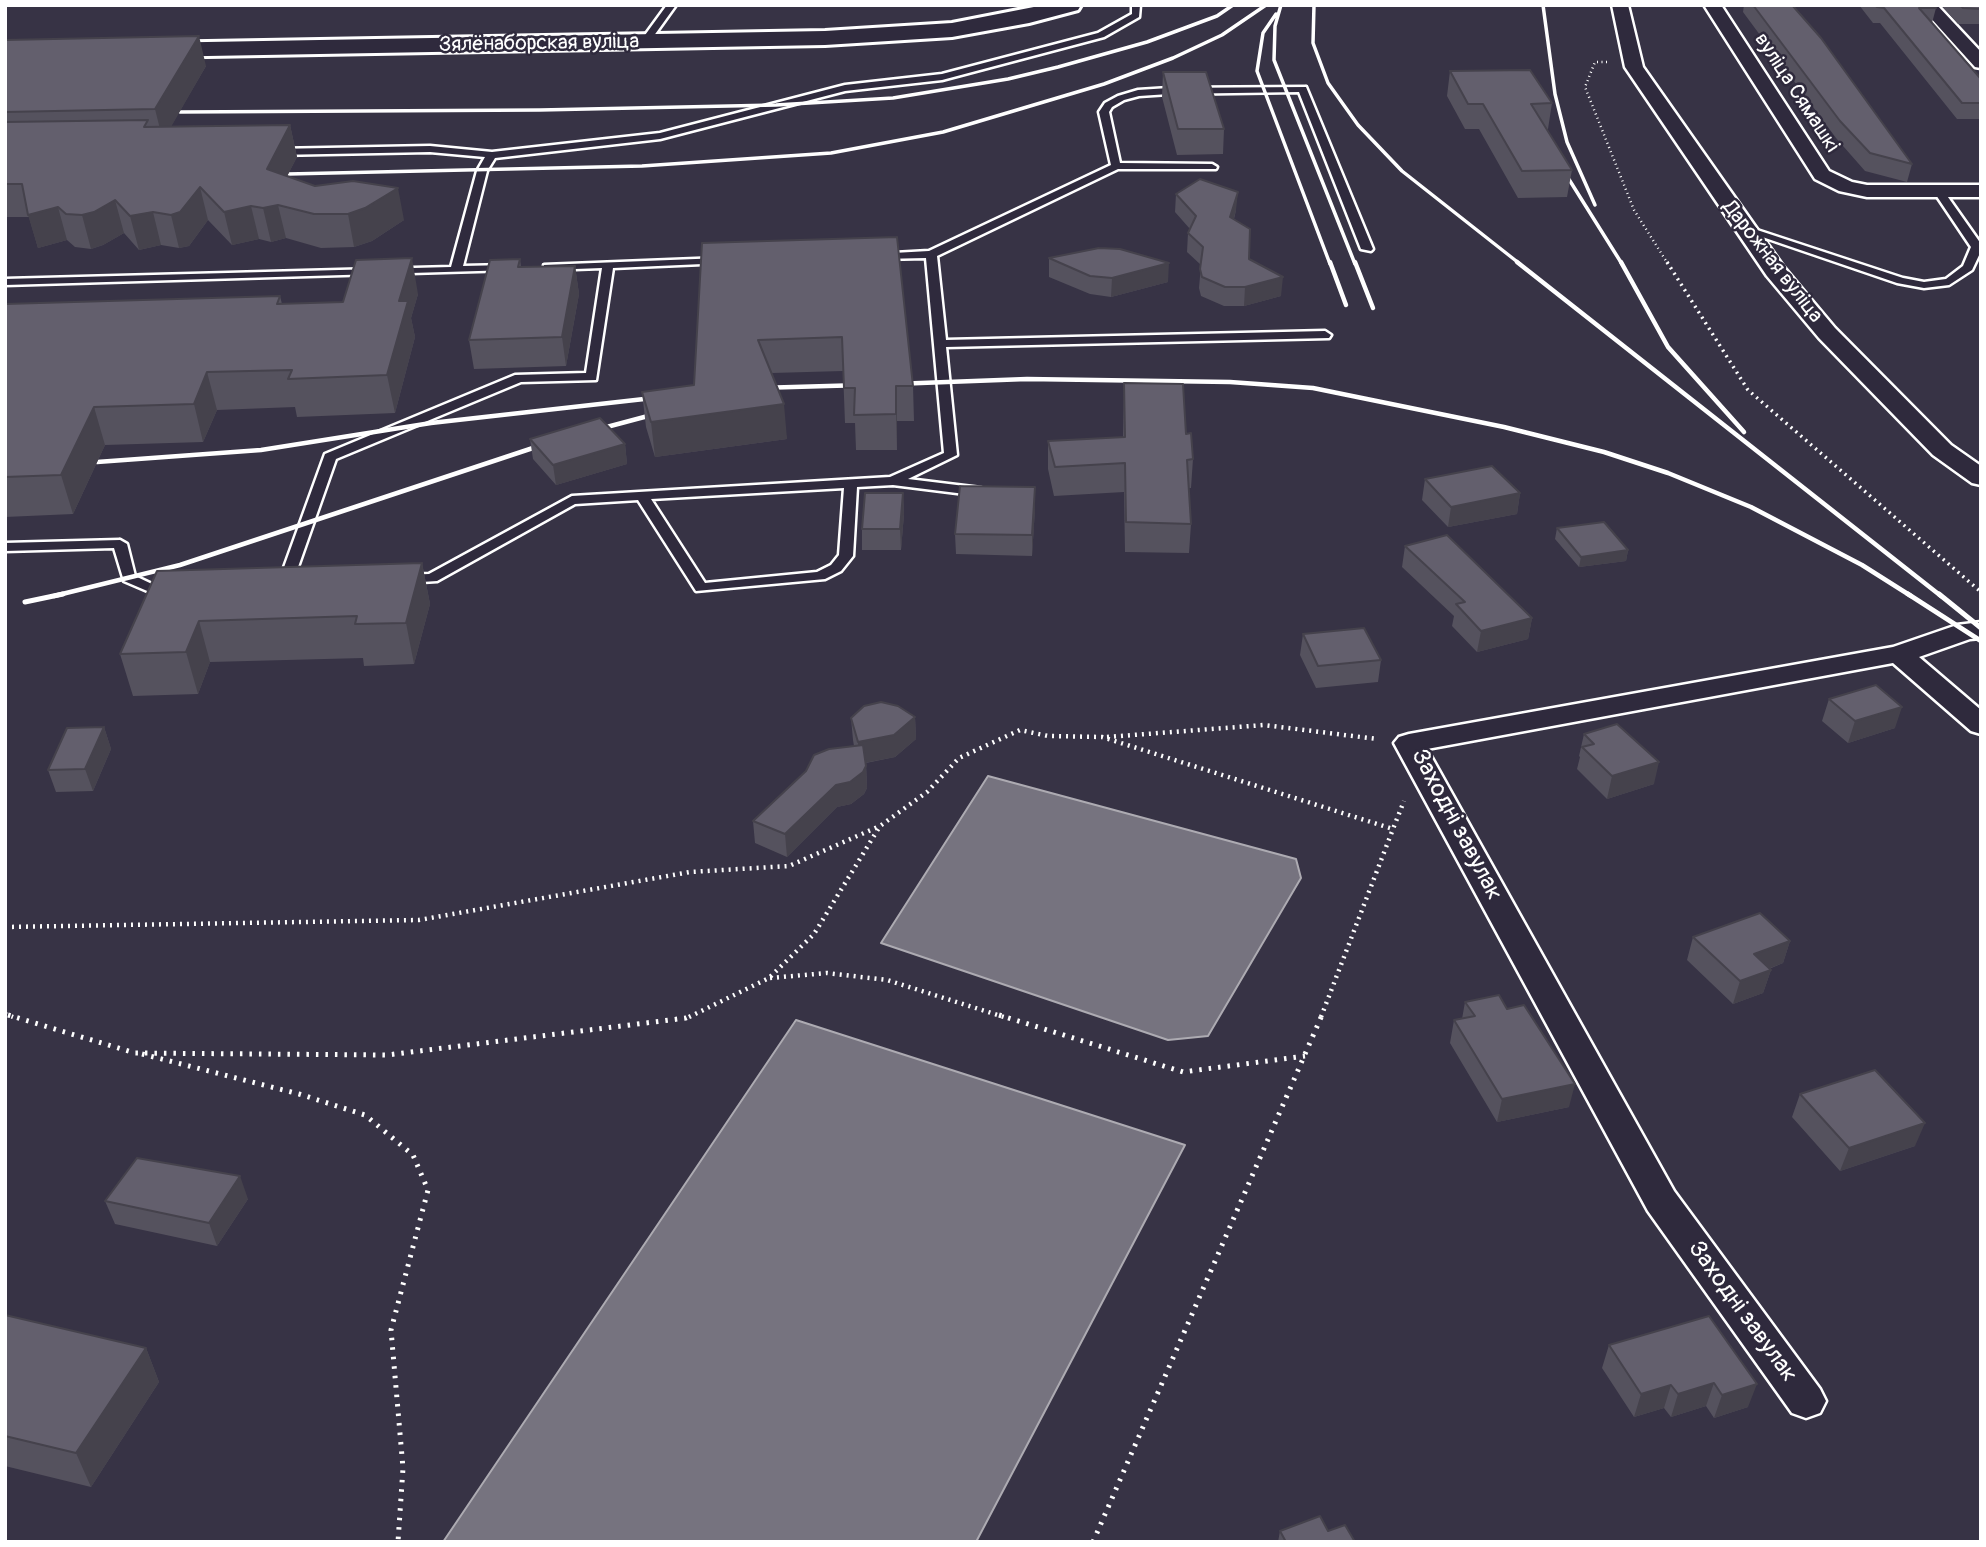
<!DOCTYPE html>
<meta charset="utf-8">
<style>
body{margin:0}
#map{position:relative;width:1986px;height:1547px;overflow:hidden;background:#373345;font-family:Pangolin,sans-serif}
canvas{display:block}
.frame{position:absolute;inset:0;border:7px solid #fff;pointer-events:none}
</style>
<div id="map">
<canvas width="1986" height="1547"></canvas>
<div class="frame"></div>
</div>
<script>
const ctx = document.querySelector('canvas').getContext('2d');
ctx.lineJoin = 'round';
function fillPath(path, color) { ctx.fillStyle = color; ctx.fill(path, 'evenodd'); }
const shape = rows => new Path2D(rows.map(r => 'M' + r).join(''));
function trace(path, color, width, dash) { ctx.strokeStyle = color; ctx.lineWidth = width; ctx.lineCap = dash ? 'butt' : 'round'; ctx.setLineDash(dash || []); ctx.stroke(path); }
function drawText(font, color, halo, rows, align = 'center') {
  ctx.font = font + ' Pangolin,sans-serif'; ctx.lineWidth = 5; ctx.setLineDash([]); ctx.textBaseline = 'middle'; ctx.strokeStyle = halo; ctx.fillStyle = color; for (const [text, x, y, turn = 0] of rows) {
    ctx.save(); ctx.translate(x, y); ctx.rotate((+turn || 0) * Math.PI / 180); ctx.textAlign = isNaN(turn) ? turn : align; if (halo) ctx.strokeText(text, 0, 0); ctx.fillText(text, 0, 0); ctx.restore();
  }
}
const water = shape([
 [988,776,1296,859,1301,878,1208,1036,1168,1040,881,943,988,776],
 [796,1020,1185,1145,976,1542,443,1542,796,1020]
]);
fillPath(water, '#76737f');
trace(water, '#adabb2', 2);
const service = shape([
 [667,5,676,5,648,44,642,44,640,42,667,5],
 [1132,5,1140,5,1139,17,1104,37,942,80,845,91,660,139,495,158,487,171,463,266,508,265,512,266,512,270,5,285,5,279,451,267,477,171,485,157,430,152,275,155,270,152,275,149,430,146,492,152,660,133,845,85,942,74,1098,33,1132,14,1132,5],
 [1306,87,1373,249,1371,251,1361,249,1299,92,1169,94,1139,96,1124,100,1112,107,1109,112,1120,163,1212,164,1217,167,1216,169,1118,169,937,256,946,340,1325,331,1331,335,1329,338,946,347,957,455,908,479,981,488,988,492,981,496,893,485,857,487,853,556,841,571,825,579,696,591,638,500,575,504,437,581,406,583,399,579,406,575,429,574,572,496,890,477,944,453,926,258,880,259,874,256,876,254,929,251,1111,165,1099,112,1105,103,1118,96,1138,90,1169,88,1306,87],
 [844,488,839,555,831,565,817,572,705,583,651,499,844,488],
 [1935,190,1943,190,1981,244,1981,251,1972,270,1949,285,1924,288,1897,283,1739,229,1748,227,1903,278,1924,282,1946,279,1963,266,1971,247,1934,192,1935,190],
 [721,258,725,259,725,263,613,268,596,380,521,382,336,459,292,584,290,587,280,587,278,584,325,454,515,375,586,373,602,268,548,270,544,269,544,265,721,258],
 [120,540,127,544,135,576,154,585,175,585,177,588,175,591,152,593,124,581,114,548,5,551,5,543,120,540]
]);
const minor = shape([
 [1612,5,1628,5,1643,67,1783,266,1835,328,1951,445,1981,466,1981,485,1972,483,1933,455,1819,338,1767,276,1625,67,1612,5],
 [1704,5,1721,5,1829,171,1852,182,1867,185,1981,185,1981,197,1867,197,1839,191,1815,179,1704,5],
 [1919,5,1937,5,1981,52,1981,68,1975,67,1919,5],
 [1981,622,1981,638,1970,639,1919,657,1981,710,1981,734,1971,731,1893,663,1427,749,1674,1191,1820,1389,1826,1401,1820,1413,1806,1418,1792,1413,1648,1211,1394,743,1399,737,1409,734,1893,647,1957,625,1981,622]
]);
const secondary = shape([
 [1044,5,1081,5,1078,10,1029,23,952,37,825,45,151,57,143,55,140,50,143,45,151,43,825,31,952,23,1044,5]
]);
trace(service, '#fff', 5);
trace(minor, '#fff', 5);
trace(secondary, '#fff', 6);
trace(shape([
 [1607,62,1595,62,1585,87,1634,210,1668,264]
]), '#fff', 2.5, [1, 3.5]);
trace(shape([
 [1667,262,1748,390,1981,592]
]), '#fff', 3.5, [2, 4.5]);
trace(shape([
 [1107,737,1264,725,1377,739],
 [5,927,419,920,690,872,789,866,880,826],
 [770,978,827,973,887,980,1004,1017],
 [5,1014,13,1017],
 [689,1017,769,978,814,934,880,826,927,792,959,758,1020,730,1048,736,1102,737,1393,829,1404,801],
 [1321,1017,1393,829]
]), '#fff', 4.5, [2, 5]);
trace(shape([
 [8,1015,135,1053,387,1055,686,1018,693,1015],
 [999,1015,1183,1072,1305,1056],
 [142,1054,299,1094,365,1115,413,1155,428,1190,391,1330,403,1468,398,1542],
 [1093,1542,1322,1015]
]), '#fff', 5, [2.5, 7]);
fillPath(service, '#2f2a3d');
fillPath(minor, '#2f2a3d');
fillPath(secondary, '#2f2a3d');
trace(shape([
 [1281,5,1275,26,1274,60,1355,264],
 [1314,5,1313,43,1328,83,1358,125,1402,171,1520,264],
 [1543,5,1555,94,1567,142,1595,205],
 [1276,14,1263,33,1257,71,1330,264],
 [180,112,540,110,776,105,893,98,1008,79,1058,67,1147,42,1217,16,1233,5],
 [1560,165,1622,264],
 [288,174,642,166,831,153,943,132,1104,84,1173,58,1222,35,1266,5]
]), '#fff', 3.5);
trace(shape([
 [1330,262,1346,305],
 [1355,262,1373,308],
 [1517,262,1941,596],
 [1621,262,1668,347,1744,432],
 [894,384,1027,379,1230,382,1313,388,1504,427,1604,452,1668,473,1751,507,1862,565,1911,596],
 [758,388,863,385],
 [588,432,663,412],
 [97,462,261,450,431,423,662,397],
 [54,596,180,565,551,442]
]), '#fff', 4.5);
trace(shape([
 [1908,594,1981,641],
 [1939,594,1981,628],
 [25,602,63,594]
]), '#fff', 5);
fillPath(shape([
 [1744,5,1792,5,1912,164,1907,182,1865,171,1836,138,1743,12],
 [1859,5,1934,5,1936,8,1932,23,1981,79,1981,119,1957,119,1880,23,1873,23],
 [1941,5,1981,5,1981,24,1958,24],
 [5,40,206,66,171,126,290,125,297,157,287,176,404,220,372,241,354,247,321,248,286,238,271,242,259,239,232,245,208,220,189,246,179,248,161,245,139,250,124,233,103,245,91,249,75,247,67,240,38,248,29,217,5,217],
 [1450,71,1552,103,1548,129,1546,129,1572,170,1567,197,1518,198,1479,129,1465,129,1447,96],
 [1163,72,1224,129,1223,154,1177,155,1162,97],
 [1176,194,1236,210,1234,219,1249,259,1281,296,1244,306,1224,306,1201,296,1199,288,1201,265,1187,252,1188,233,1190,229,1175,212],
 [897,237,913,386,914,421,897,421,897,450,856,450,855,423,845,423,843,371,772,373,787,439,655,457,646,427,642,392,694,385],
 [1049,258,1168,282,1111,297,1090,294,1049,277],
 [520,259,521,267,575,266,579,294,566,366,474,369,469,340],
 [418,294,411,318,415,337,395,413,297,417,295,407,217,410,203,442,105,445,73,514,5,517,5,304,280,296,282,304,343,302],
 [1124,383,1193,459,1191,488,1189,488,1191,524,1189,553,1125,552,1124,492,1054,496,1048,469,1048,441,1123,437],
 [530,439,625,444,627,464,556,485,533,459],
 [1425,479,1520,493,1517,514,1448,527,1422,500],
 [903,493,904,514,901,550,862,550,862,529],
 [1035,508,1032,556,956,554,955,534],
 [1557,528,1628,550,1626,561,1579,567,1555,539],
 [1405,546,1532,618,1528,639,1477,652,1452,626,1454,616,1402,567],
 [422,563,430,604,414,664,364,666,363,658,210,662,198,694,133,696,120,654,157,571],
 [1303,634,1381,660,1378,682,1316,688,1300,655],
 [1829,699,1895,728,1848,743,1822,721],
 [915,717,916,739,895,757,866,763,867,788,864,794,851,804,837,807,787,857,755,843,753,821,854,746,853,740,851,718],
 [104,727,111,749,93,791,56,792,48,770],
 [1584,734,1654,784,1607,799,1577,769,1580,757,1579,756],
 [1693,937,1790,941,1783,963,1769,969,1771,970,1763,993,1733,1004,1687,960],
 [1465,1002,1569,1107,1497,1122,1450,1043,1454,1020,1462,1019],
 [1800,1094,1915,1146,1840,1171,1792,1117],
 [248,1199,217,1246,115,1224,105,1201],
 [5,1315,146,1348,159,1382,91,1487,5,1466],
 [1709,1316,1748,1407,1714,1418,1706,1406,1671,1417,1664,1408,1634,1417,1602,1368,1609,1345],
 [1280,1531,1328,1531,1355,1542,1278,1542]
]), '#55525e');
fillPath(shape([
 [199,36,206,66,163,141,155,109],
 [290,125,297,157,274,202,267,169],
 [200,187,208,220,189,246,179,248,171,215],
 [398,188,404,220,372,241,354,247,348,214],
 [1238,192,1236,210,1229,236,1230,217],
 [115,200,124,233,103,245,91,249,82,215],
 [278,205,286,238,271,242,263,208],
 [251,206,259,239,232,245,224,212],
 [58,207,67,240,38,248,28,215],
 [153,212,161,245,139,250,130,216],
 [412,258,418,294,411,318,415,337,395,413,387,375,399,301],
 [1169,263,1168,282,1111,297,1112,278],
 [575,266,579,294,566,366,562,337],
 [1283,277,1281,296,1244,306,1245,287],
 [207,372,217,410,203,442,194,404],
 [896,386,897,421,897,450,896,414],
 [784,404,787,439,655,457,651,422],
 [94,407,105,445,73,514,61,475],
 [625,444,627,464,556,485,553,465],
 [1035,487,1035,508,1032,556,1032,535],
 [903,493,904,514,901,550,900,529],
 [1520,493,1517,514,1448,527,1451,507],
 [1628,550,1626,561,1579,567,1581,557],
 [422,563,430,604,414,664,406,623],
 [1532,618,1528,639,1477,652,1481,631],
 [199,621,210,662,198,694,186,652],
 [1902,707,1895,728,1848,743,1855,721],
 [915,717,916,739,895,757,859,764,858,742],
 [104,727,111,749,93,791,85,769],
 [1659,762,1654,784,1607,799,1612,776],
 [866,766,867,788,864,794,851,804,837,807,787,857,785,834,836,785],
 [1790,941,1783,963,1747,977,1754,954],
 [1771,970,1763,993,1733,1004,1740,981],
 [1575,1084,1569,1107,1497,1122,1502,1099],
 [1925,1123,1915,1146,1840,1171,1849,1148],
 [240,1176,248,1199,217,1246,209,1223],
 [146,1348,159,1382,91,1487,76,1453],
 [1714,1383,1706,1406,1671,1417,1678,1394],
 [1757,1384,1748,1407,1714,1418,1722,1395],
 [1671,1385,1664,1408,1634,1417,1641,1394]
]), '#45424c');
const building = shape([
 [1753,5,1792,5,1821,38,1912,164,1870,153,1840,121,1753,5],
 [1875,5,1934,5,1936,8,1919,8,1981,79,1981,103,1962,103,1884,8,1877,7,1875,5],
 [1960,5,1981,5,1981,9,1963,8,1960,5],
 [199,36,155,109,5,112,5,40,199,36],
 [1530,70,1552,103,1531,104,1572,170,1522,171,1483,104,1468,104,1450,71,1530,70],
 [1163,72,1206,72,1224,129,1178,129,1163,72],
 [148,120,144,127,290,125,267,169,315,186,353,181,398,188,365,208,348,214,314,214,278,205,263,208,251,206,224,212,200,187,180,212,171,215,153,212,130,216,115,200,94,212,82,215,66,214,58,207,28,215,22,184,5,184,5,122,148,120],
 [1200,179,1238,192,1230,217,1250,229,1249,259,1283,277,1245,287,1225,287,1202,277,1200,269,1203,247,1188,233,1196,216,1176,194,1200,179],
 [897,237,913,386,896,386,896,414,854,415,855,388,844,388,842,337,758,340,784,404,651,422,642,392,694,385,702,243,897,237],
 [1099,248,1120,249,1169,263,1112,278,1090,276,1049,258,1099,248],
 [412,258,399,301,408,301,387,375,288,379,292,370,207,372,194,404,94,407,61,475,5,477,5,304,280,296,277,304,343,302,356,260,412,258],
 [520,259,518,267,575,266,562,337,469,340,490,260,520,259],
 [1124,383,1183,384,1186,434,1191,433,1193,459,1187,460,1191,524,1126,522,1125,463,1055,467,1048,441,1125,437,1124,383],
 [600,418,625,444,553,465,530,439,600,418],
 [1492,466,1520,493,1451,507,1425,479,1492,466],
 [960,486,1035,487,1032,535,955,534,960,486],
 [865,493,903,493,900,529,862,529,865,493],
 [1604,522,1628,550,1581,557,1557,528,1604,522],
 [1447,535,1532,618,1481,631,1456,604,1465,602,1405,546,1447,535],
 [422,563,406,623,355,624,357,616,199,621,186,652,120,654,157,571,422,563],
 [1364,628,1381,660,1318,666,1303,634,1364,628],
 [1876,685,1902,707,1855,721,1829,699,1876,685],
 [881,702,898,706,915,717,894,735,858,742,851,718,864,706,881,702],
 [1617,724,1659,762,1612,776,1582,747,1594,744,1584,734,1617,724],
 [104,727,85,769,48,770,67,728,104,727],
 [863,745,866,766,863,772,850,782,836,785,785,834,753,821,806,771,814,755,829,749,863,745],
 [1760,913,1790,941,1754,954,1771,970,1740,981,1693,937,1760,913],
 [1499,995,1507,1009,1524,1005,1575,1084,1502,1099,1454,1020,1475,1016,1465,1002,1499,995],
 [1875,1070,1925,1123,1849,1148,1800,1094,1875,1070],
 [137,1158,240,1176,209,1223,105,1201,137,1158],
 [5,1315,146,1348,76,1453,5,1436,5,1315],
 [1709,1316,1757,1384,1722,1395,1714,1383,1678,1394,1671,1385,1641,1394,1609,1345,1709,1316],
 [1320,1516,1328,1531,1345,1525,1355,1542,1286,1542,1280,1531,1320,1516]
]);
fillPath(building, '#635f6d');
trace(building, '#45424c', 2);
drawText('21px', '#fff', '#2f2a3d', [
 ["Зялёнаборская вуліца",539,44,-1],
 ["вуліца Сямашкі",1796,93,57],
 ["Дарожная вуліца",1772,262,52]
]);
drawText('24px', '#fff', '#2f2a3d', [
 ["Заходні завулак",1456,825,62],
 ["Заходні завулак",1742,1312,54]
]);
</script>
